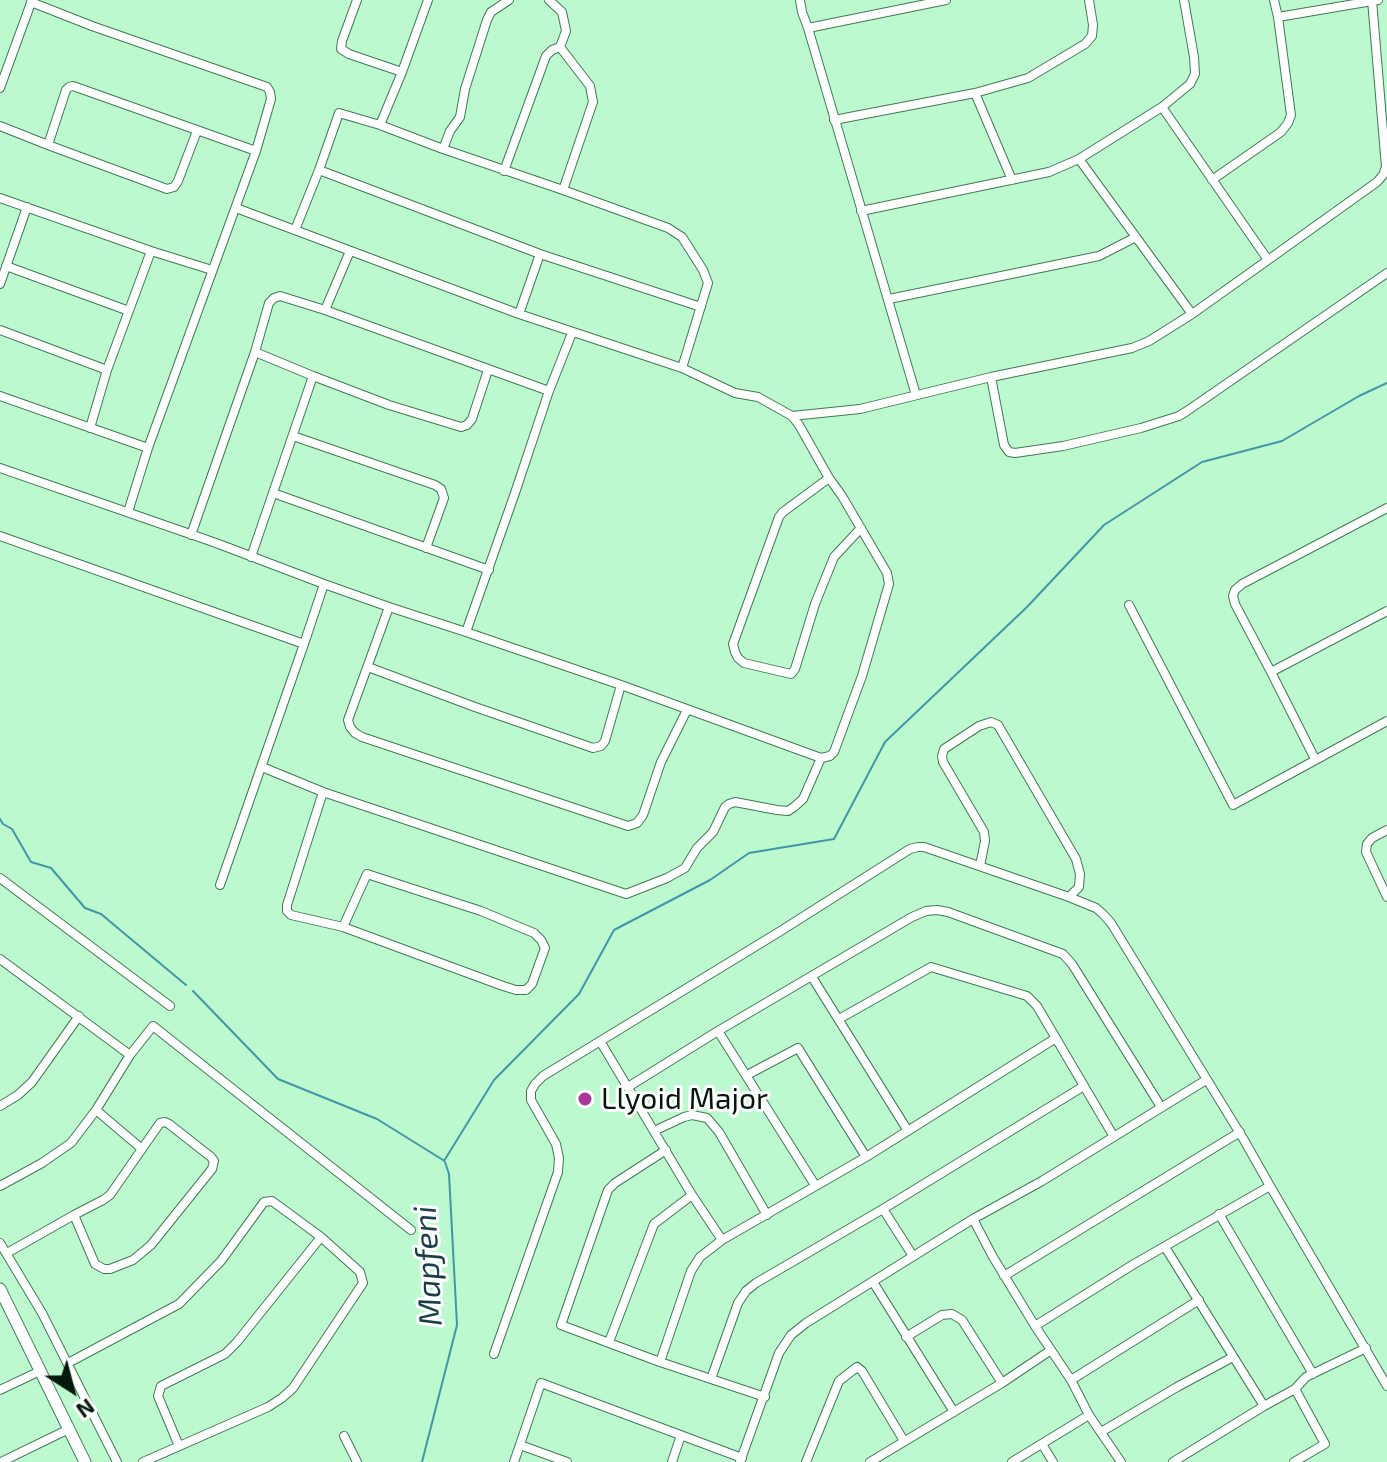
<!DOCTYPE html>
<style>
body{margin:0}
#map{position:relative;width:1387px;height:1462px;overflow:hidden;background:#bcf9cf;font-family:"Exo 2",sans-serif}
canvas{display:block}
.north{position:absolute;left:32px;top:1350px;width:80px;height:80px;-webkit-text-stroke:6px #fff;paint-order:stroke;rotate:144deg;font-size:22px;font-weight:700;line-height:32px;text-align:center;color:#02190b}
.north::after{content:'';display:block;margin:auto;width:28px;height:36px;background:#02190b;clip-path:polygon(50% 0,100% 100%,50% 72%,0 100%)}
</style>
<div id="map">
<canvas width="1387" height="1462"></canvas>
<div class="north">N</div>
</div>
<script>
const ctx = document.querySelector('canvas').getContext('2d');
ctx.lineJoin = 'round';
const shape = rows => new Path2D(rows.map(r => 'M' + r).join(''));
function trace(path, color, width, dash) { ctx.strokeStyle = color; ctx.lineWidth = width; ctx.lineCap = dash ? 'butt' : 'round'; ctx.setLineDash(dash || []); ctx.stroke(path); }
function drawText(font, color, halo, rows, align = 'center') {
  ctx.font = font + ' "Exo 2",sans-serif'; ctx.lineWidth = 6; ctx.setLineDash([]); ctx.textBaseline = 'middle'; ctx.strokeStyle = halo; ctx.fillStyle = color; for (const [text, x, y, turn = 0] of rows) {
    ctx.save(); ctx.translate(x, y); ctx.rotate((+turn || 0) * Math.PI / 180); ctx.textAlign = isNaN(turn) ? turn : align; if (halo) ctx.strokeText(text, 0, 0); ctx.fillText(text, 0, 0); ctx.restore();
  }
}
trace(shape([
 [0,819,3,824,12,829,31,862,51,868,85,908,101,914,186,985],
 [193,991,278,1079,377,1119,443,1160],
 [444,1161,494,1080,579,994,614,930,710,880,749,853,834,839,885,742,1027,607,1104,525,1202,462,1282,441,1359,396,1387,383],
 [422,1462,457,1325,449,1174,445,1162]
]), '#4396a9', 2);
const street = shape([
 [357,0,342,41,341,49,349,54,402,72],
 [549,0,562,12,566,31,560,47],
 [800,0,802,12,808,28,916,395],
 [31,2,92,26,267,87,270,92,271,99,256,151,148,448,128,512],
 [1278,17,1378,0],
 [808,28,946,0],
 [0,88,32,0],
 [975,93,1012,180],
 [1162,107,1268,260],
 [834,120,975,93,1028,78,1085,44,1092,36,1093,25,1089,0],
 [380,125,402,72,428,0],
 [0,126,48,145],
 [197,131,178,181,174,187,167,189,48,145,66,90,69,87,73,86,256,151],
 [443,149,450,131,460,117,465,89,487,20,491,12,509,0],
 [1079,159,1192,314],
 [319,170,540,254,701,307],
 [504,171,546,56,552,50,560,47,590,86,593,102,563,190],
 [1212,180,1281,132,1288,123,1291,115,1278,17,1274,0],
 [0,198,151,251,212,270],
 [236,208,519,314,682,368,735,393,758,397,792,416,799,425,829,478,842,496,887,573,889,584,862,676,834,752,830,756,821,758,621,685,466,632,515,493,549,391,572,333],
 [861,211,1049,172,1079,159,1162,107,1190,84,1195,74,1194,57,1184,0],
 [295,230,319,170,339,113,380,125,443,149,563,190,668,228,682,237,703,270,708,283,682,368],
 [350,251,325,310,549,391],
 [6,266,129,311],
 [0,284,27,207],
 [889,299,1099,256,1136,237],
 [325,310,280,296,274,298,269,303,255,352,313,376,389,405,461,427,467,425,472,419,488,370],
 [519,314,540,254],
 [0,330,107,370],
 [991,377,1004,445,1009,452,1015,453,1063,446,1141,428,1179,416,1187,411,1387,273],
 [0,396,148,448],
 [792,416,860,409,991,377,1132,348,1149,341,1192,314,1268,260,1377,182,1383,175,1386,167,1372,0],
 [90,428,107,370,151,251],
 [293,436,435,485,441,489,444,498,426,548],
 [0,468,216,543,324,584,304,644,0,536],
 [829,478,783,512,779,517,733,644,735,652,738,658,744,663,791,674,795,669,815,604,834,557,861,528],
 [273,493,489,570],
 [191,535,255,352],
 [251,557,313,376],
 [324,584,389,607,466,632],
 [1129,605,1233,805,1387,721],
 [389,607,348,720,350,727,355,733,362,737,628,826,637,823,643,815,661,762,687,710],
 [368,667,475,707,593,748,601,746,605,741,621,685],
 [1271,672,1387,611],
 [1315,759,1271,672,1235,604,1233,596,1235,590,1242,584,1387,508],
 [262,767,323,792,626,894,667,878,685,868,697,848,713,832,725,807,729,804,735,802,777,810,788,811,794,807,803,799,821,758],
 [323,792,287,905,287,911,291,915,343,927,367,874,481,911,517,926,534,933,541,940,545,948,532,984,526,990,516,990,503,986,343,927],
 [1387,830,1372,838,1367,844,1366,852,1387,897],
 [980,866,985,841,984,832,943,762,942,756,944,749,979,726,991,722,998,725,1076,859,1080,874,1079,887,1069,897],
 [0,878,170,1006],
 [220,885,304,644],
 [0,959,130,1055],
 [812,977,908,1131],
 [839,1019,931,967,1027,996,1037,1006,1114,1137],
 [718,1031,815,1185],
 [600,1041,692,1195,722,1240],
 [747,1075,798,1048,866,1157],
 [628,1087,718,1031,912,917,926,911,937,910,948,912,1063,954,1072,964,1161,1107],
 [0,1106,18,1095,32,1082,79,1016],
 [96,1110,142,1149],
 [654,1131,684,1117,692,1115,707,1118,719,1132,767,1215],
 [666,1150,615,1183,608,1190,561,1325,660,1362,765,1397],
 [0,1186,42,1163,71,1143,96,1110,130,1055,153,1026,411,1230],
 [883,1209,913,1256],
 [1219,1214,1313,1374],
 [973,1219,993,1257,1035,1326,1071,1380,1089,1415,1121,1462],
 [0,1243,42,1313,117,1462],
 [1165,1247,1264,1406],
 [7,1253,74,1215,103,1200,110,1195,160,1123,165,1122,169,1124,211,1157,214,1161,212,1169,151,1245,133,1260,110,1269,104,1269,95,1264,74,1215],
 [1004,1276,1240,1132],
 [873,1282,954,1412],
 [1035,1326,1134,1264,1270,1186],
 [906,1337,942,1315,952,1314,962,1320,1002,1383],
 [609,1342,654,1224,692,1195],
 [494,1354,558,1172,559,1158,556,1144,531,1100,531,1091,535,1084,543,1076,779,932,910,849,918,847,924,847,1069,897,1096,908,1103,914,1111,923,1244,1140,1270,1186,1387,1386],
 [660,1362,691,1271,700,1257,722,1240,866,1157,1056,1038],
 [68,1363,179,1304,221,1261,264,1202,272,1201,321,1237,237,1342,225,1354,161,1386,158,1396,179,1446],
 [711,1379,738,1303,746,1291,756,1283,883,1209,1084,1086],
 [1071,1380,1199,1300],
 [0,1390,40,1371],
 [1101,1432,1177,1387,1233,1357],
 [344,1436,357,1462],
 [1042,1444,1053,1462],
 [520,1445,567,1462],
 [1,1462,69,1429],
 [143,1462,268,1407,282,1398,293,1388,363,1283,360,1272,321,1237],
 [514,1462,541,1383,742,1458],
 [672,1462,681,1435],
 [740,1462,779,1353,791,1335,806,1323,973,1219,1042,1181,1206,1080],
 [806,1462,839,1381,857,1367,862,1371,904,1441],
 [870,1462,1002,1383,1051,1350],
 [1012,1462,1089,1415],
 [1173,1462,1264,1406,1295,1389,1306,1377,1366,1348],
 [1294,1462,1325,1444,1295,1389]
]);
const secondary = shape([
 [0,1289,85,1462]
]);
trace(street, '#407a55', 10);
trace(secondary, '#407a55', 13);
trace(street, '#fff', 8);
trace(secondary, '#fff', 11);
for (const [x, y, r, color] of [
 [585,1099,8,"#a83996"]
]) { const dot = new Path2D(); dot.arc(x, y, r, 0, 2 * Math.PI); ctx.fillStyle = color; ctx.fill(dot); trace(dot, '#fff', 3); }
drawText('30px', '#02190b', '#fff', [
 ["Llyoid Major",601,1099]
], 'left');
drawText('italic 32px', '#183f47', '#fff', [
 ["Mapfeni",428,1266,-93]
]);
</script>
